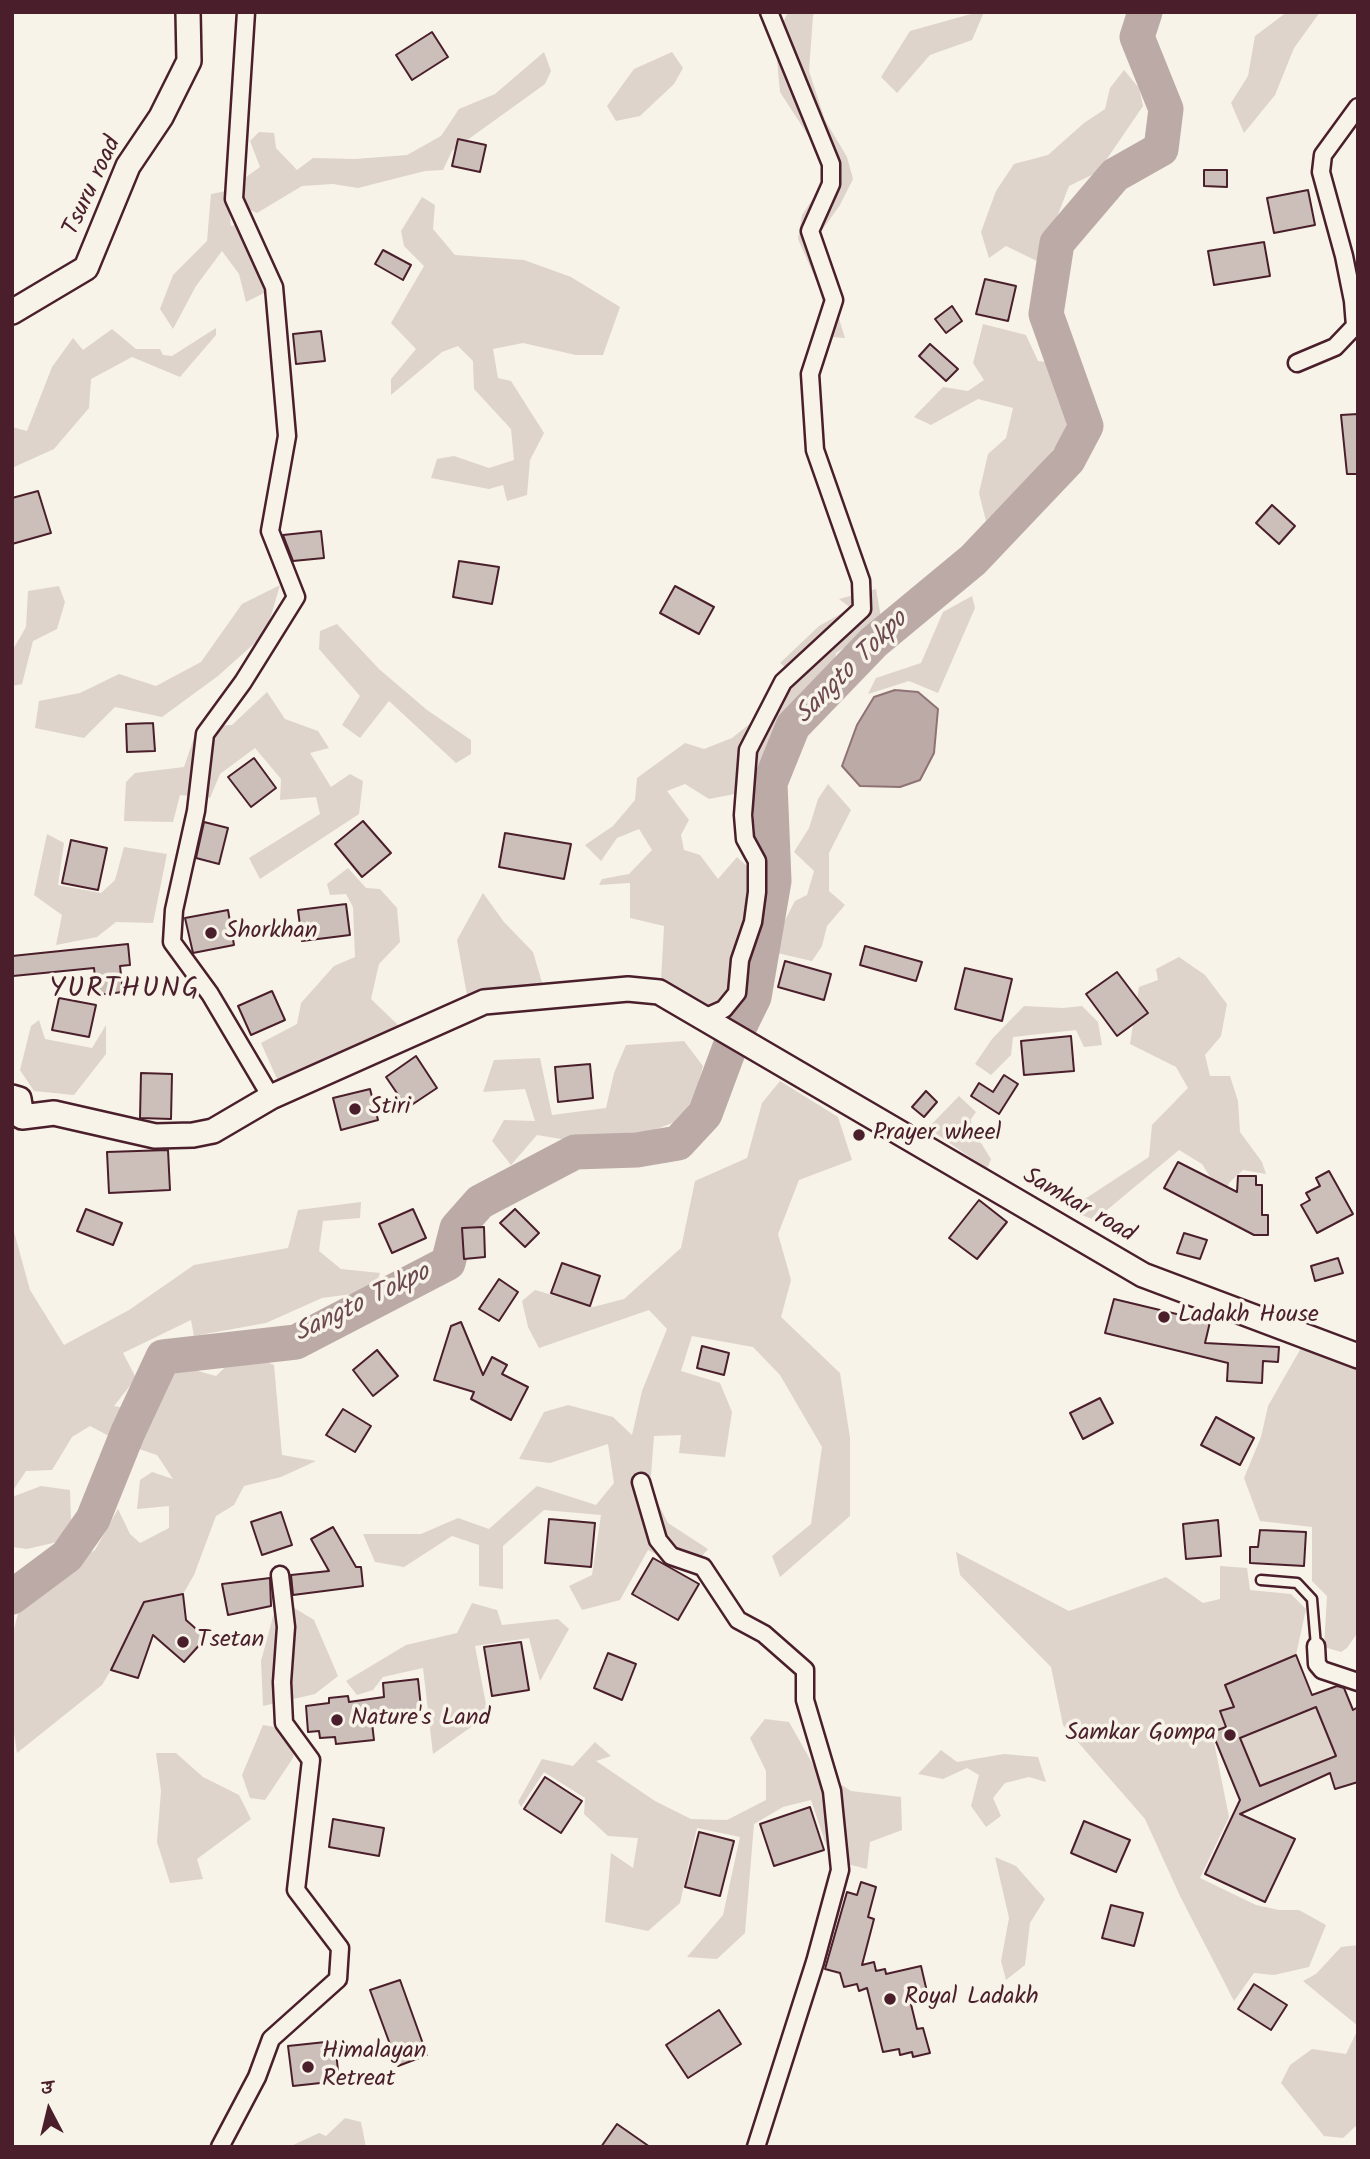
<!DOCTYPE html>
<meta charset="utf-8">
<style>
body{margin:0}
#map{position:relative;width:1370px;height:2159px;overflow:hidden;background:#f7f3e8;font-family:Kalam,"Playpen Sans Deva",sans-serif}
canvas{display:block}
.frame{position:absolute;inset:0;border:14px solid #4a1f2b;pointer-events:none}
.north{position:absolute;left:14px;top:2075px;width:70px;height:70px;-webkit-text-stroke:5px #f7f3e8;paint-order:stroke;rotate:353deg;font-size:19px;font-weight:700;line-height:28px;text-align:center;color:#4a1f2b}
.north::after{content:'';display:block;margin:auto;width:24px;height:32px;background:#4a1f2b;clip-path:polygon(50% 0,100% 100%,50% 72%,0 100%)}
</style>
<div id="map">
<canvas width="1370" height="2159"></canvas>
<div class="frame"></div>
<div class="north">उ</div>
</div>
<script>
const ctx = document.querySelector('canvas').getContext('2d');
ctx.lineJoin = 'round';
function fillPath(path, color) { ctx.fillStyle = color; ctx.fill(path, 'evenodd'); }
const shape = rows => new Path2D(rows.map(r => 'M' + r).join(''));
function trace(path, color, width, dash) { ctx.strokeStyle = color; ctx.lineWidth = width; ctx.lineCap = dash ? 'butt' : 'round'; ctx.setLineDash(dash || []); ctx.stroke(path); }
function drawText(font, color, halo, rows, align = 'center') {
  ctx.font = font + ' Kalam,sans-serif'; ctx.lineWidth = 7; ctx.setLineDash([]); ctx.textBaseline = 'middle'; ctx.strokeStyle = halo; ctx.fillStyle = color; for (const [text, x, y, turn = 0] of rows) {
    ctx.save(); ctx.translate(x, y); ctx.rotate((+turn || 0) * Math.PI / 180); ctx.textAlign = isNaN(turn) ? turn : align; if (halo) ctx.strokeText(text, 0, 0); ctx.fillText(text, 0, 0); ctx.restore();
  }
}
fillPath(shape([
 [788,12,815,12,813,16,809,71,825,120,847,157,853,179,840,205,815,240,845,338,832,337,818,285,798,239,802,215,826,179,822,157,780,92,775,39],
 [978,12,984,12,972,40,930,55,897,93,881,77,910,31],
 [1287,12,1320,12,1294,48,1275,95,1244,133,1231,103,1248,76,1255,36],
 [544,52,551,71,545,84,452,151,443,170,425,171,358,188,333,184,302,186,257,213,243,207,246,177,260,167,250,141,259,132,274,133,276,148,297,170,313,158,355,159,407,155,441,136,459,109,495,94],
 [672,52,683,68,674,84,640,116,616,121,607,106,634,69],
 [1124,70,1139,88,1143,106,1098,172,1069,186,1055,222,1043,264,1006,246,989,258,981,232,996,191,1014,164,1048,155,1084,123,1105,109,1110,88],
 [227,191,231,226,241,224,263,275,264,293,246,302,239,274,222,251,196,286,173,329,160,309,173,275,207,241,211,194],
 [422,197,435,205,433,229,455,255,524,260,571,277,620,307,603,355,576,355,523,343,493,349,498,378,511,381,544,433,530,460,527,495,507,501,503,485,489,489,431,478,437,459,454,456,489,468,514,460,511,429,474,389,473,361,458,346,442,352,391,395,391,379,416,349,391,323,424,266,404,246,401,231],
 [983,324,1026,335,1038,361,1054,363,1068,410,1069,431,1041,464,986,521,979,493,988,454,1006,438,1013,408,978,399,931,425,914,417,943,387,968,391,984,380,973,363],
 [216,328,216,335,180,377,132,357,91,379,89,408,54,449,12,468,12,427,27,431,52,367,73,338,83,350,112,329,136,349,160,349,163,355,172,356],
 [280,585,266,633,218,676,162,717,115,707,84,738,35,728,39,701,80,693,119,674,156,686,201,662,242,604],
 [59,586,65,602,57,629,33,641,22,684,12,686,12,651,26,627,28,591],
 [876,589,882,623,836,653,833,669,790,710,766,752,755,790,709,799,685,784,667,791,689,820,681,835,684,850,700,855,718,879,737,857,748,867,750,899,736,953,733,1009,710,1009,661,981,664,926,630,918,630,883,599,885,602,879,629,874,652,850,639,829,617,838,601,861,585,845,613,826,635,800,637,778,685,743,704,749,732,738,766,711,792,673,780,663,819,626,851,608,839,599],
 [972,596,975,608,938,693,909,681,868,694,876,678,921,663,943,612],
 [337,624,379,669,427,710,471,740,471,754,456,763,389,701,360,738,342,725,360,696,319,649,320,631],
 [267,692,285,719,318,731,329,748,310,753,331,787,350,774,363,781,359,814,260,879,249,858,320,814,316,797,280,800,281,779,255,748,220,774,210,798,180,795,173,822,124,821,126,782,135,773,184,767,198,726,232,725],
 [828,784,851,810,829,853,829,891,845,905,827,926,822,946,812,961,777,953,782,926,795,901,807,895,814,871,794,852,809,828,818,799],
 [47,834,64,843,58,885,101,893,115,880,124,847,167,854,153,923,116,922,97,937,56,945,62,915,34,895],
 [348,868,366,888,380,889,397,908,400,942,379,964,371,999,399,1026,278,1081,261,1043,297,1024,301,1003,334,966,355,957,353,907,346,894,330,895,327,884],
 [483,893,504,922,533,952,543,986,522,986,467,995,457,940],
 [1179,957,1205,975,1227,1004,1221,1036,1205,1055,1210,1076,1230,1076,1238,1101,1240,1132,1262,1162,1266,1174,1243,1170,1229,1183,1223,1208,1216,1186,1202,1164,1179,1150,1095,1220,1068,1210,1149,1157,1152,1125,1188,1088,1176,1067,1130,1044,1139,987,1158,980,1156,969],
 [1024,1006,1063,1008,1082,1006,1098,1022,1102,1045,1084,1047,1076,1030,1013,1037,1011,1055,991,1075,975,1064,992,1039],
 [39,1020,45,1039,92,1048,106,1025,106,1054,74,1095,34,1091,20,1070,31,1026],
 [684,1041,703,1066,690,1116,639,1136,598,1145,537,1135,511,1165,492,1141,504,1120,535,1121,525,1089,483,1092,494,1060,540,1058,552,1115,606,1108,614,1073,626,1045],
 [780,1081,838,1117,852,1160,799,1180,778,1234,791,1280,781,1317,840,1373,850,1438,850,1516,780,1577,772,1556,811,1524,822,1447,780,1375,753,1347,692,1336,681,1371,720,1383,732,1412,725,1457,679,1453,681,1435,654,1436,650,1488,668,1523,708,1549,688,1572,648,1550,620,1600,582,1610,569,1586,592,1575,601,1515,544,1510,503,1546,503,1589,479,1586,479,1545,452,1536,404,1567,375,1562,363,1534,421,1534,458,1518,489,1529,537,1486,596,1505,614,1483,608,1444,550,1463,519,1459,544,1412,568,1405,613,1417,632,1435,642,1391,667,1329,649,1310,539,1348,528,1327,522,1301,535,1290,593,1307,624,1299,681,1248,695,1181,747,1158,762,1103],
 [959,1096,976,1112,971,1119,972,1136,981,1143,991,1159,987,1169,928,1128],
 [361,1202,360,1218,323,1221,319,1251,341,1269,380,1273,374,1291,322,1298,266,1323,194,1336,191,1320,123,1353,136,1378,114,1406,124,1408,109,1436,90,1426,72,1437,52,1470,26,1471,12,1492,13,1228,30,1290,64,1345,129,1310,194,1265,288,1248,298,1210],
 [1301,1348,1358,1370,1358,1632,1347,1648,1341,1652,1324,1647,1327,1596,1312,1581,1312,1527,1260,1521,1244,1478,1261,1437,1268,1406],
 [241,1352,274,1365,282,1455,316,1461,281,1477,244,1486,234,1505,216,1516,194,1575,183,1594,144,1602,111,1670,102,1685,17,1753,12,1720,12,1637,19,1609,62,1570,95,1550,118,1509,130,1534,140,1543,169,1528,169,1506,137,1509,140,1480,152,1472,173,1479,157,1455,136,1448,157,1390,176,1365,216,1376],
 [41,1486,70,1490,71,1521,57,1542,27,1549,12,1547,12,1497],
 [956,1552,1069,1611,1166,1577,1203,1603,1220,1599,1220,1566,1247,1568,1250,1590,1291,1594,1306,1609,1296,1655,1225,1685,1234,1707,1220,1711,1226,1727,1212,1732,1229,1817,1200,1878,1256,1905,1279,1910,1299,1910,1326,1925,1309,1967,1274,1975,1254,1973,1234,2001,1180,1896,1145,1819,1063,1725,1051,1667,960,1575],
 [278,1598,314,1620,338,1676,315,1694,263,1706,261,1661],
 [472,1603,497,1610,502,1625,558,1619,569,1629,540,1681,529,1638,475,1646,488,1715,433,1754,423,1668,383,1677,373,1690,357,1695,346,1681,406,1645,457,1633],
 [1316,1706,1336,1756,1260,1786,1240,1738],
 [765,1719,789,1722,815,1768,851,1791,901,1797,902,1830,870,1842,867,1869,831,1860,811,1800,783,1807,754,1824,745,1933,717,1959,687,1957,723,1915,740,1837,697,1828,680,1903,648,1931,605,1922,611,1853,633,1868,638,1838,608,1836,584,1814,585,1798,544,1772,521,1807,518,1802,542,1759,573,1766,595,1742,611,1756,596,1761,655,1801,691,1819,727,1820,766,1800,766,1771,750,1738],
 [263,1725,298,1731,293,1758,265,1800,250,1798,242,1775],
 [941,1750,957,1762,1004,1754,1038,1757,1046,1782,1029,1777,1005,1783,993,1798,1001,1816,986,1827,971,1806,979,1775,967,1768,943,1779,918,1774],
 [156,1753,176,1753,203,1777,239,1795,251,1819,197,1859,203,1879,170,1883,157,1842,161,1791],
 [995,1857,1016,1866,1045,1899,1030,1923,1025,1965,1006,1980,1001,1961,1009,1918],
 [1358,1945,1358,2026,1303,1981,1316,1974,1341,1947],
 [1358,2029,1358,2124,1343,2138,1324,2136,1281,2083,1290,2065,1312,2049,1346,2054],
 [345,2118,361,2122,366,2147,289,2147,319,2133,326,2136]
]), '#ded4cc');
const water = shape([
 [895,690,918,692,938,709,934,753,920,780,900,787,860,786,842,766,857,725,874,697,895,690]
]);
fillPath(water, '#bcaaa7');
trace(water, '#8e7275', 2);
trace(shape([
 [12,1597,67,1556,93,1519,128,1432,163,1357,296,1342,448,1263,457,1228,480,1202,575,1152,637,1150,678,1143,705,1114,731,1044,754,997,774,881,770,783,793,726,874,642,973,560,1068,460,1086,426,1046,314,1057,243,1115,175,1161,149,1166,109,1137,37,1145,12]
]), '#bcaaa7', 35);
const building = shape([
 [432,32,448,57,412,80,396,55,432,32],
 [458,139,486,145,480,172,452,166,458,139],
 [1204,170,1227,170,1227,187,1204,186,1204,170],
 [1308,190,1315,225,1274,233,1267,198,1308,190],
 [1264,242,1270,276,1214,285,1208,251,1264,242],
 [383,250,411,265,403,280,375,264,383,250],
 [985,279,1016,286,1008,321,976,314,985,279],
 [952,306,962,321,946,333,935,319,952,306],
 [321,331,325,361,296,364,293,334,321,331],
 [930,344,958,369,946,381,919,356,930,344],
 [1358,414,1358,474,1347,474,1341,415,1358,414],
 [38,491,51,533,12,544,12,498,38,491],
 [1272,505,1295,526,1279,544,1256,523,1272,505],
 [321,531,324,558,293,561,283,535,321,531],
 [459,561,499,567,492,604,453,597,459,561],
 [675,586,714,607,699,634,660,613,675,586],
 [153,723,155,751,127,752,126,724,153,723],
 [254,758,276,788,251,807,228,777,254,758],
 [363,821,391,853,362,877,335,844,363,821],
 [204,822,228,828,219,864,196,858,204,822],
 [505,833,571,844,564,879,499,867,505,833],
 [71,840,107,848,98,890,62,883,71,840],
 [346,904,350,935,302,941,298,910,346,904],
 [228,910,234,945,193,953,185,918,228,910],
 [128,944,130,965,120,966,123,992,97,995,94,968,13,976,12,956,128,944],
 [865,946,922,962,916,981,860,965,865,946],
 [785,961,831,974,824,1000,778,987,785,961],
 [965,968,1012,979,1002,1021,955,1009,965,968],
 [1117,972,1148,1013,1117,1036,1086,994,1117,972],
 [272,991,285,1020,251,1035,238,1006,272,991],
 [59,998,96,1005,89,1037,52,1030,59,998],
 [1071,1036,1074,1071,1024,1075,1021,1041,1071,1036],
 [416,1056,437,1088,407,1108,386,1077,416,1056],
 [590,1064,593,1098,558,1102,555,1067,590,1064],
 [141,1073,172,1074,171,1119,140,1118,141,1073],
 [1004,1075,1018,1084,999,1114,971,1096,979,1083,993,1092,1004,1075],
 [370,1089,378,1120,341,1130,333,1098,370,1089],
 [926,1091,937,1102,924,1117,912,1107,926,1091],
 [168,1150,170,1190,109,1193,107,1152,168,1150],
 [1178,1162,1237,1192,1238,1176,1256,1176,1256,1185,1262,1185,1262,1215,1268,1215,1268,1235,1254,1235,1164,1188,1178,1162],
 [1329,1171,1353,1214,1317,1233,1301,1205,1310,1200,1306,1193,1320,1186,1316,1178,1329,1171],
 [979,1200,1007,1222,977,1259,949,1238,979,1200],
 [86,1209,122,1223,113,1245,77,1231,86,1209],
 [413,1209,426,1238,392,1253,379,1224,413,1209],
 [515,1209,539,1233,525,1247,500,1223,515,1209],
 [484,1227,485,1257,464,1259,462,1228,484,1227],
 [1184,1233,1207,1240,1200,1259,1177,1253,1184,1233],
 [1338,1258,1343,1273,1315,1281,1311,1266,1338,1258],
 [562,1263,600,1276,590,1306,551,1293,562,1263],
 [499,1279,518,1292,499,1321,479,1309,499,1279],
 [1114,1299,1210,1322,1205,1343,1279,1347,1278,1362,1263,1361,1262,1383,1227,1381,1228,1363,1105,1333,1114,1299],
 [461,1322,483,1375,492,1357,507,1365,502,1374,528,1387,511,1420,471,1399,474,1392,434,1380,451,1326,461,1322],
 [702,1346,729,1353,724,1375,697,1368,702,1346],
 [377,1350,398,1376,373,1396,353,1370,377,1350],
 [1100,1398,1113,1423,1083,1439,1070,1413,1100,1398],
 [343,1409,371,1426,355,1452,326,1435,343,1409],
 [1216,1417,1254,1438,1240,1465,1201,1445,1216,1417],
 [281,1512,292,1545,262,1555,251,1522,281,1512],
 [549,1519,595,1523,591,1567,545,1563,549,1519],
 [1218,1520,1221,1556,1186,1559,1183,1524,1218,1520],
 [333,1527,356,1567,361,1567,363,1586,293,1595,291,1575,329,1571,311,1539,333,1527],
 [1260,1530,1306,1532,1304,1566,1250,1563,1250,1547,1258,1547,1260,1530],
 [653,1558,699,1584,678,1620,632,1594,653,1558],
 [270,1578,271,1606,228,1615,222,1584,270,1578],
 [183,1594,186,1620,203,1635,203,1641,184,1662,153,1635,138,1678,111,1670,144,1602,183,1594],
 [521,1642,529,1690,492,1696,484,1647,521,1642],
 [608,1653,636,1664,622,1700,594,1688,608,1653],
 [1296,1655,1312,1695,1337,1686,1344,1688,1353,1710,1358,1707,1358,1782,1335,1789,1330,1773,1240,1814,1295,1839,1265,1902,1205,1874,1240,1800,1212,1732,1226,1727,1220,1711,1234,1707,1225,1685,1296,1655],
 [1316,1707,1336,1756,1260,1786,1240,1738,1316,1707],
 [418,1679,422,1717,372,1723,374,1740,336,1744,335,1737,320,1738,319,1731,308,1732,306,1706,329,1703,329,1698,348,1696,349,1702,384,1697,383,1683,418,1679],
 [545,1777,582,1801,561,1833,524,1809,545,1777],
 [810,1807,824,1850,774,1866,760,1824,810,1807],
 [333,1819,384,1828,379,1856,329,1847,333,1819],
 [1084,1821,1130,1840,1116,1872,1071,1853,1084,1821],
 [699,1832,734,1841,720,1896,685,1887,699,1832],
 [861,1882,876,1887,868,1917,874,1919,862,1965,874,1962,876,1971,885,1969,886,1974,921,1966,927,1992,909,1996,917,2029,923,2028,930,2053,913,2057,912,2052,900,2055,899,2049,883,2052,867,1988,859,1991,857,1984,844,1987,840,1973,825,1969,847,1892,857,1895,861,1882],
 [1111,1905,1143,1913,1134,1946,1102,1938,1111,1905],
 [400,1980,427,2055,398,2066,370,1990,400,1980],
 [1254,1984,1287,2005,1271,2030,1238,2009,1254,1984],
 [719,2010,741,2044,688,2078,666,2045,719,2010],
 [335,2041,339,2081,293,2086,288,2046,335,2041],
 [617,2124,650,2147,601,2147,617,2124]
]);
fillPath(building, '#ccbfb9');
trace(building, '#4a1f2b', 2);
const lane = shape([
 [1261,1580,1297,1583,1312,1599,1316,1646]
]);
const street = shape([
 [246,12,234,199,274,287,287,436,270,531,296,597,243,682,205,734,196,811,174,910,172,942,210,994,271,1097],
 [1297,363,1335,347,1355,326,1353,301,1344,256,1321,172,1323,155,1358,107],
 [704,1018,724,1009,737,993,740,960,753,922,757,892,757,861,745,839,743,815,748,750,783,682,862,609,861,581,815,450,810,374,834,300,810,231,831,184,831,164,769,12],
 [641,1482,658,1540,671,1556,703,1567,738,1620,764,1634,805,1670,805,1700,832,1791,840,1870,815,1962,756,2147],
 [1316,1646,1317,1664,1322,1670,1358,1682],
 [220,2147,257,2077,271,2039,338,1979,340,1948,296,1890,311,1760,284,1723,282,1682,286,1627,280,1575]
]);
const secondary = shape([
 [12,312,86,268,128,166,161,117,189,61,188,12],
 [12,1097,19,1099,22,1117],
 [22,1117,54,1113,155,1136,193,1135,213,1131,271,1097,484,1002,628,989,659,992,1143,1275,1358,1356]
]);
trace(lane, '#4a1f2b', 13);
trace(street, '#4a1f2b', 21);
trace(secondary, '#4a1f2b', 28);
trace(lane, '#f7f3e8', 8);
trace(street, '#f7f3e8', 16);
trace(secondary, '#f7f3e8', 23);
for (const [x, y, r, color] of [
 [211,933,7,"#4a1f2b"],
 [355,1109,7,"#4a1f2b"],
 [859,1135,7,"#4a1f2b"],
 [1164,1317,7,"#4a1f2b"],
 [183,1642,7,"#4a1f2b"],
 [337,1720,7,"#4a1f2b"],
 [1230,1735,7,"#4a1f2b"],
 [890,1999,7,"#4a1f2b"],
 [308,2067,7,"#4a1f2b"]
]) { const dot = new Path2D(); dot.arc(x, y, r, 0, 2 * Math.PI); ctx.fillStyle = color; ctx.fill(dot); trace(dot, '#f7f3e8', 2.5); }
drawText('24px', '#4a1f2b', '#f7f3e8', [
 ["Tsuru road",94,187,-65],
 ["Samkar road",1078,1207,30]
]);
drawText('24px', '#4a1f2b', '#f7f3e8', [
 ["Shorkhan",225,933],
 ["Stiri",369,1109],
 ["Prayer wheel",873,1135],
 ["Ladakh House",1178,1317],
 ["Tsetan",197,1642],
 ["Nature's Land",351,1720],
 ["Samkar Gompa",1216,1735,"right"],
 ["Royal Ladakh",904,1999],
 ["Himalayan",322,2053],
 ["Retreat",322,2081]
], 'left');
drawText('italic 26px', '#6c4950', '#f7f3e8', [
 ["Sangto Tokpo",853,669,-45],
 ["Sangto Tokpo",363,1305,-26]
]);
ctx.letterSpacing = '2px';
drawText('28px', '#4a1f2b', '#f7f3e8', [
 ["YURTHUNG",125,991]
]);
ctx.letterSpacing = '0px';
</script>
